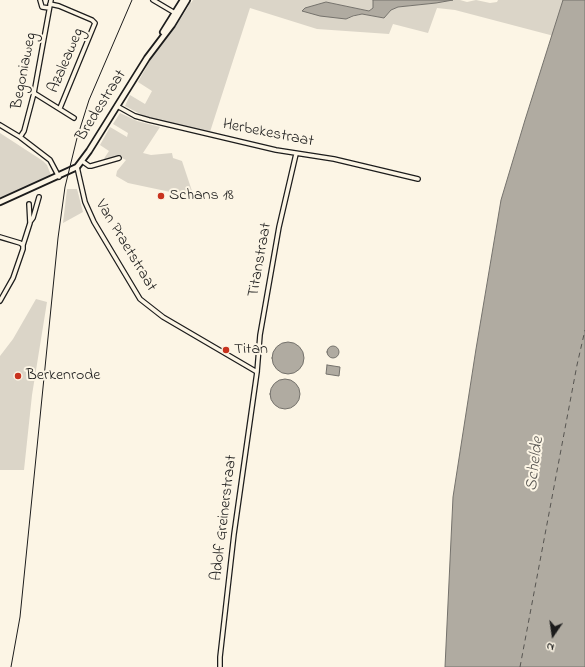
<!DOCTYPE html>
<style>
body{margin:0}
#map{position:relative;width:585px;height:667px;overflow:hidden;background:#fcf5e5;font-family:"Indie Flower",sans-serif}
canvas{display:block}
.north{position:absolute;left:533px;top:615px;width:40px;height:40px;-webkit-text-stroke:3px #fcf5e5;paint-order:stroke;rotate:193deg;font-size:11px;font-weight:700;line-height:16px;text-align:center;color:#1c1c1c}
.north::after{content:'';display:block;margin:auto;width:14px;height:18px;background:#1c1c1c;clip-path:polygon(50% 0,100% 100%,50% 72%,0 100%)}
</style>
<div id="map">
<canvas width="585" height="667"></canvas>
<div class="north">N</div>
</div>
<script>
const ctx = document.querySelector('canvas').getContext('2d');
ctx.lineJoin = 'round';
function fillPath(path, color) { ctx.fillStyle = color; ctx.fill(path, 'evenodd'); }
const shape = rows => new Path2D(rows.map(r => 'M' + r).join(''));
function trace(path, color, width, dash) { ctx.strokeStyle = color; ctx.lineWidth = width; ctx.lineCap = dash ? 'butt' : 'round'; ctx.setLineDash(dash || []); ctx.stroke(path); }
function drawText(font, color, halo, rows, align = 'center') {
  ctx.font = font + ' "Indie Flower",sans-serif'; ctx.lineWidth = 4; ctx.setLineDash([]); ctx.textBaseline = 'middle'; ctx.strokeStyle = halo; ctx.fillStyle = color; for (const [text, x, y, turn = 0] of rows) {
    ctx.save(); ctx.translate(x, y); ctx.rotate((+turn || 0) * Math.PI / 180); ctx.textAlign = isNaN(turn) ? turn : align; if (halo) ctx.strokeText(text, 0, 0); ctx.fillText(text, 0, 0); ctx.restore();
  }
}
fillPath(shape([
 [193,0,373,0,373,8,369,11,326,2,319,5,346,19,362,14,384,18,391,10,398,7,436,3,448,0,460,0,467,2,476,0,490,3,497,2,498,0,565,0,554,36,455,10,437,8,428,33,393,24,389,34,317,29,250,8,209,135,144,116,125,106,130,95,145,104,152,91,138,82,153,55,176,26,188,7,190,2,191,3],
 [120,113,137,121,160,127,143,153,151,155,172,153,173,158,182,161,194,197,128,183,116,176,117,171,126,160,120,157,103,160,109,151,100,145,110,127,127,137,128,133,113,124],
 [0,133,43,161,47,165,51,175,0,198],
 [67,189,77,189,83,212,63,223],
 [36,299,47,302,32,395,24,470,0,470,0,356,13,339]
]), '#dbd5c8');
const water = shape([
 [373,0,453,0,436,3,398,7,391,10,384,18,362,14,353,16,346,19,320,16,302,11,305,8,326,2,369,11,373,8,373,0],
 [563,0,585,0,585,667,445,667,453,497,476,349,501,200,525,120,563,0],
 '272 358a16 16 0 1 1 32 0a16 16 0 1 1-32 0Z',
 '327 352a6 6 0 1 1 12 0a6 6 0 1 1-12 0Z',
 [327,365,340,367,339,376,326,374,327,365],
 '270 394a15 15 0 1 1 30 0a15 15 0 1 1-30 0Z'
]);
fillPath(water, '#b0aba1');
trace(water, '#75726c', 1);
trace(shape([
 [520,667,577,365,585,330]
]), '#575551', 1, [5, 4]);
const minor = shape([
 [40,0,42,7,49,8],
 [153,0,175,13],
 [50,4,59,6,92,20,95,23,60,108],
 [34,93,74,118],
 [117,106,135,116,149,120,276,150,334,159,418,179],
 [0,125,20,137,50,160,59,177],
 [20,137,24,131,34,93,51,0],
 [82,161,89,166,91,166,119,158],
 [77,167,85,202,94,222,140,299,163,317,257,372],
 [30,222,33,218,39,197],
 [0,237,20,243,23,245],
 [0,301,13,278,23,249,23,245,30,223,29,204],
 [220,667,220,657,234,534,257,372,260,335,279,227,296,154]
]);
const major = shape([
 [163,32,183,0],
 [0,202,77,167,89,151,147,58,172,25,187,0]
]);
trace(minor, '#1c1c1c', 6);
trace(major, '#1c1c1c', 8);
trace(minor, '#fcf5e5', 3.5);
trace(major, '#fcf5e5', 4.5);
trace(shape([
 [11,667,20,617,58,238,65,187,77,138,89,100,132,0]
]), '#1c1c1c', 1);
for (const [x, y, r, color] of [
 [161,196,4,"#c8321e"],
 [226,350,4,"#c8321e"],
 [18,376,4,"#c8321e"]
]) { const dot = new Path2D(); dot.arc(x, y, r, 0, 2 * Math.PI); ctx.fillStyle = color; ctx.fill(dot); trace(dot, '#fcf5e5', 1.5); }
drawText('16px', '#1c1c1c', '#fcf5e5', [
 ["Azaleaweg",67,61,-67],
 ["Begoniaweg",25,71,-79],
 ["Bredestraat",102,106,-58],
 ["Herbekestraat",268,134,11],
 ["Van Praetstraat",125,246,59],
 ["Titanstraat",261,260,-80],
 ["Adolf Greinerstraat",225,518,-83]
]);
drawText('16px', '#1c1c1c', '#fcf5e5', [
 ["Schans 18",169,196],
 ["Titan",234,350],
 ["Berkenrode",26,376]
], 'left');
drawText('italic 17px', '#575551', '#fcf5e5', [
 ["Schelde",536,464,-83]
]);
</script>
